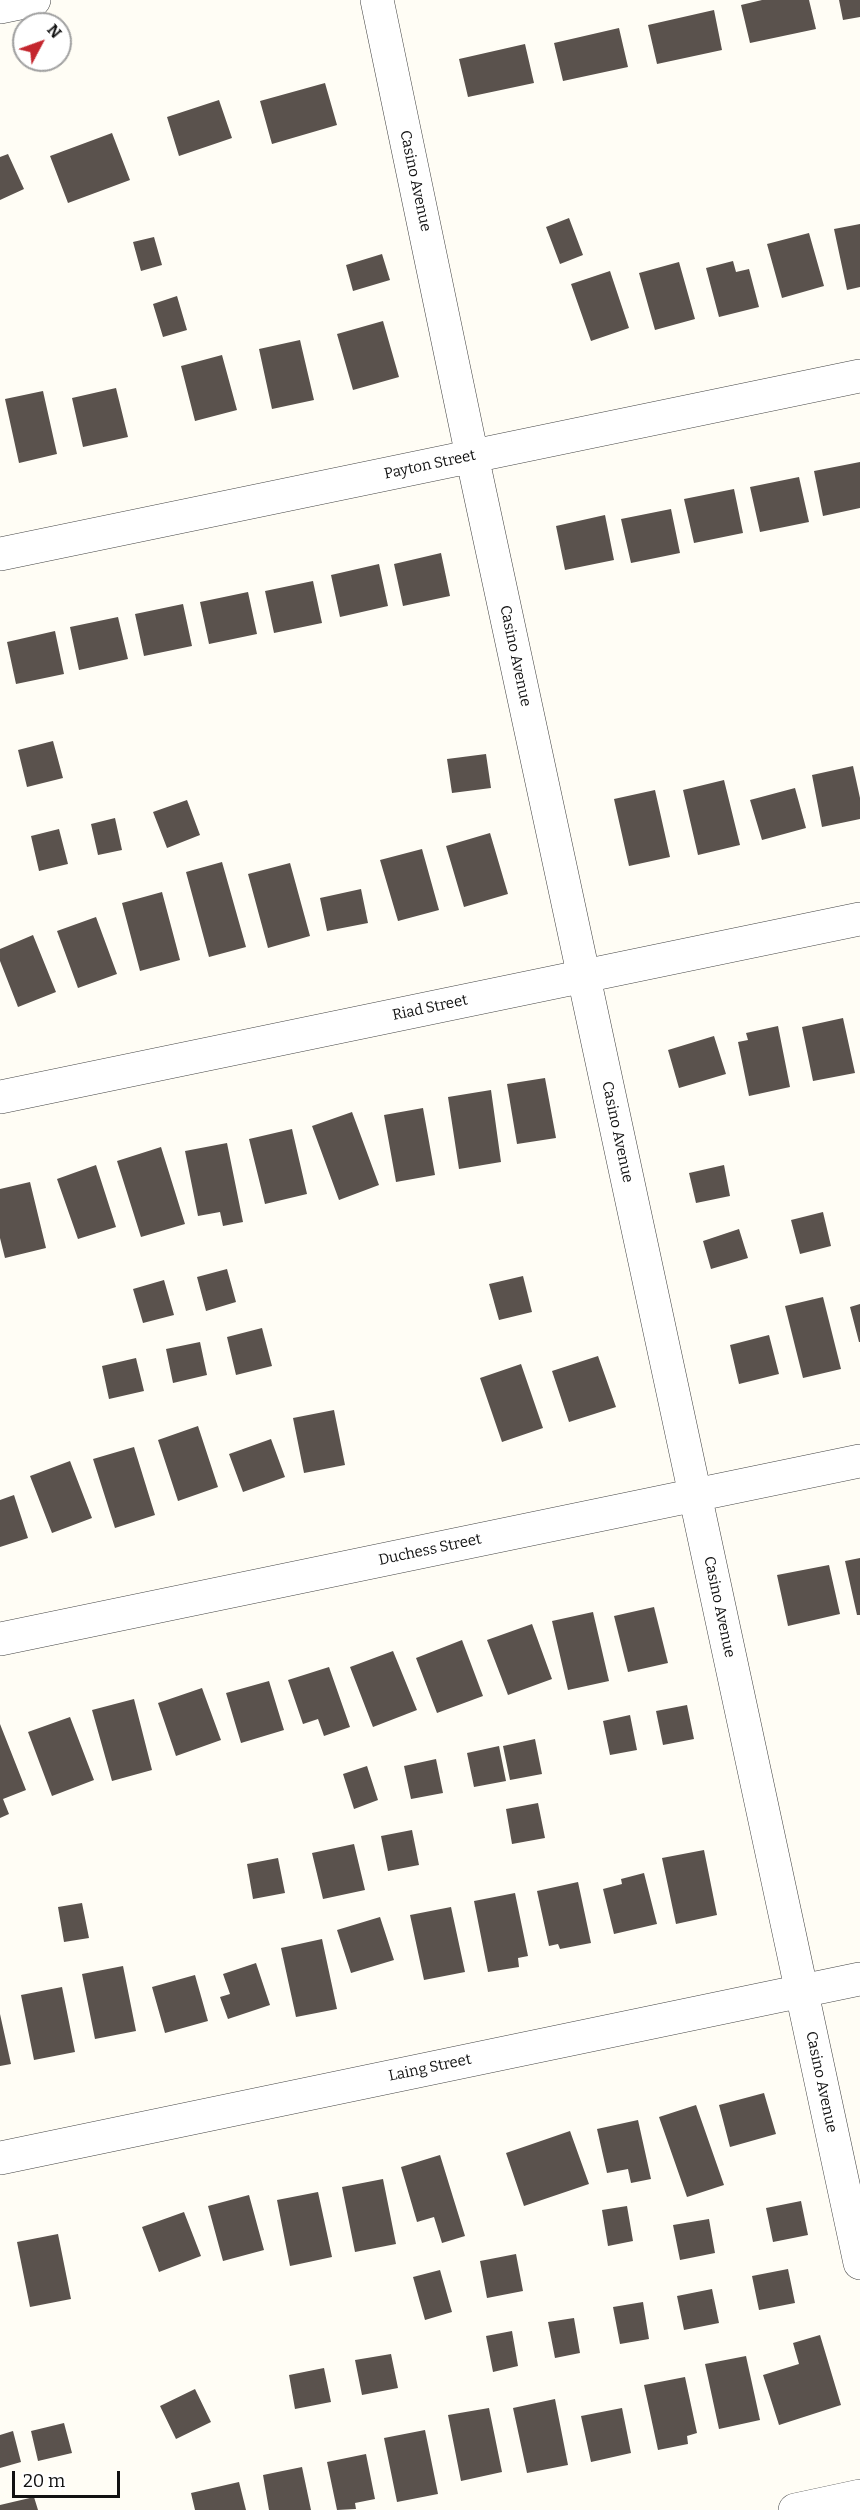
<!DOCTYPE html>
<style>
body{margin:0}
#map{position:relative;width:860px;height:2510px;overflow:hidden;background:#fffdf5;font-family:Bitter,serif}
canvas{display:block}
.north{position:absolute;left:12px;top:12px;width:60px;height:60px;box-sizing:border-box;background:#fff;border:2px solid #a0a0a0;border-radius:50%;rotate:49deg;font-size:16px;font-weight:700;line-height:24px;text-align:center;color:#111}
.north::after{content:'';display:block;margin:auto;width:21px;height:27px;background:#c4262e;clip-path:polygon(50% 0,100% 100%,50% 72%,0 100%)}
.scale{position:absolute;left:12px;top:2471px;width:108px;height:27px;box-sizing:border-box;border:3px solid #111;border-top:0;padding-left:8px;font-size:18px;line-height:21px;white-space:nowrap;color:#111;-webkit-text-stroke:4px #fff;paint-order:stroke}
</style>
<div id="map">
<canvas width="860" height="2510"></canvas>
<div class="north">N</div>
<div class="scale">20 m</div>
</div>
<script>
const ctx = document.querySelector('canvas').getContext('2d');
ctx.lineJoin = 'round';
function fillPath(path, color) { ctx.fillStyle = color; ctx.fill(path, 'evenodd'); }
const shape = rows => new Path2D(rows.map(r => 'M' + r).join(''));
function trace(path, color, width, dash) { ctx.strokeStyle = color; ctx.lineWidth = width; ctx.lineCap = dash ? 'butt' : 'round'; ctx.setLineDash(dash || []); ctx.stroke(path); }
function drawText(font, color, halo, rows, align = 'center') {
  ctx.font = font + ' Bitter,serif'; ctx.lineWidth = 6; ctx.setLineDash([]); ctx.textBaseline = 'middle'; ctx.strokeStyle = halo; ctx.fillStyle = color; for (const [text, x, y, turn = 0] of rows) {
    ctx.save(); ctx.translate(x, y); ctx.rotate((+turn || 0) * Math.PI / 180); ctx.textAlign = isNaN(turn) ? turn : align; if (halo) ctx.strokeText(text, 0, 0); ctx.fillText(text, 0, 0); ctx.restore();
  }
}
fillPath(shape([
 [762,0,809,0,816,29,750,43,741,5],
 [839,0,860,0,860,17,843,20],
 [714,10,722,50,657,64,648,25],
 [619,28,628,67,563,81,554,43],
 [525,44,534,83,468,97,459,59],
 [325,83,337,125,272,144,260,101],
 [219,100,232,138,179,156,167,117],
 [112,133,130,180,68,203,50,156],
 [8,154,24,189,0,200,0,157],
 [569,218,583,255,560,264,546,227],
 [860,224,860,287,847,290,834,229],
 [809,233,824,286,782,298,767,244],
 [154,237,162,265,141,271,133,242],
 [382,254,390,280,353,291,346,265],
 [733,261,736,272,749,269,759,307,719,317,706,268],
 [679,262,695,319,655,330,639,273],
 [610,271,629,328,591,341,571,284],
 [177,296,187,330,163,337,153,304],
 [383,321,399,377,353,390,337,334],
 [300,340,314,400,272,409,259,349],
 [222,355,237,410,195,421,181,366],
 [116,388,128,437,83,447,72,398],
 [43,391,57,454,19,463,5,399],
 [860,462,860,508,823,516,814,471],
 [799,477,809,522,760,532,750,487],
 [734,489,743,533,694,543,684,499],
 [671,509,680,553,631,563,621,519],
 [605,515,614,560,565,570,556,526],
 [441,553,450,596,403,606,394,564],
 [379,564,388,606,340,617,331,575],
 [313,581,322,623,274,633,265,591],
 [248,592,257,634,209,644,200,602],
 [183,604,192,646,144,656,135,614],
 [118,617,128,659,79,670,70,627],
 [55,631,64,674,16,684,7,642],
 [53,741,63,778,27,787,18,750],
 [486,754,491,788,452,793,447,759],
 [853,766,860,798,860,819,822,827,812,775],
 [724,780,740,845,698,855,683,790],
 [795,788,806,828,762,840,750,800],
 [655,790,670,857,629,866,614,799],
 [187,800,200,835,167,848,153,812],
 [115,818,122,850,98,855,91,824],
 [59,829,68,864,39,871,31,836],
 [490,833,508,894,464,907,446,846],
 [422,849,439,910,398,921,380,860],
 [222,862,246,947,209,957,186,872],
 [290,863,310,936,268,948,248,874],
 [361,889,368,923,327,931,320,898],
 [162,892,180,960,140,971,122,903],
 [96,917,117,974,78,988,57,931],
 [33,935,56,992,18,1007,0,961,0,949],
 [843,1018,855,1073,813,1081,802,1027],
 [778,1026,790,1087,749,1096,738,1042,748,1040,746,1033],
 [714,1036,726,1074,679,1088,668,1050],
 [545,1078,556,1138,517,1144,507,1084],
 [491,1090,501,1162,459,1169,448,1097],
 [423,1108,435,1175,396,1182,384,1115],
 [352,1112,379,1185,339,1200,312,1126],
 [292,1129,307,1194,265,1204,249,1139],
 [227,1143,243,1222,223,1226,220,1212,198,1216,185,1151],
 [161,1147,185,1224,141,1237,117,1161],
 [96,1165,116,1227,78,1239,57,1179],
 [724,1165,730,1196,696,1203,689,1173],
 [30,1182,46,1248,5,1258,0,1238,0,1189],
 [823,1212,831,1246,800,1254,791,1220],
 [739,1229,748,1258,711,1269,703,1241],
 [227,1269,236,1302,206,1311,197,1277],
 [523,1276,532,1312,499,1320,489,1284],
 [164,1280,174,1315,143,1323,133,1289],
 [823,1297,841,1369,803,1378,785,1306],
 [860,1304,860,1342,859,1342,850,1307],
 [262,1328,272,1366,236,1375,227,1337],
 [769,1335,779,1374,739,1384,730,1345],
 [200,1342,207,1375,173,1383,166,1349],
 [598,1356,616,1407,569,1422,552,1371],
 [136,1358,144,1391,109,1399,102,1366],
 [521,1364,543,1428,502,1442,480,1378],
 [334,1410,345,1465,304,1473,293,1418],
 [198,1426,218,1487,178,1501,158,1440],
 [271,1439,285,1477,243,1492,229,1454],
 [134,1447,155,1515,115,1528,93,1459],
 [70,1461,92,1518,52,1533,30,1476],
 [14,1495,28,1538,0,1547,0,1500],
 [860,1558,860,1615,857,1615,845,1561],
 [829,1565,840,1614,788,1626,777,1575],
 [654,1607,668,1663,628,1672,614,1616],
 [593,1612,609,1681,568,1690,552,1621],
 [532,1624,552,1679,508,1695,487,1640],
 [462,1640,483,1696,437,1713,416,1658],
 [393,1651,417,1710,373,1727,350,1667],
 [329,1667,350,1727,324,1736,318,1719,303,1724,288,1680],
 [269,1681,284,1730,241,1743,226,1693],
 [202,1688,221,1740,176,1756,158,1703],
 [134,1699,152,1770,112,1781,92,1710],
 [687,1705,694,1739,663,1745,656,1711],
 [630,1715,637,1750,610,1755,603,1721],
 [70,1717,94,1780,52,1796,28,1732],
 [0,1724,26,1790,3,1799,9,1814,0,1818],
 [535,1739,542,1774,510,1780,503,1746],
 [499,1746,506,1781,474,1787,467,1753],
 [436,1759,443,1793,411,1799,404,1766],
 [367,1766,378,1800,354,1809,343,1774],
 [538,1803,545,1838,512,1844,506,1809],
 [412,1830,419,1865,388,1871,381,1836],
 [354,1844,365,1890,323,1899,312,1853],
 [704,1850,717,1915,676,1924,662,1858],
 [278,1858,285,1893,253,1899,247,1864],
 [644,1873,657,1924,614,1934,603,1889,622,1884,621,1879],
 [578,1882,591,1943,560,1949,558,1944,549,1946,537,1891],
 [515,1893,528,1956,518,1958,519,1967,488,1972,474,1901],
 [82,1903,89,1938,64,1942,58,1907],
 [451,1907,465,1972,424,1980,410,1915],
 [380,1917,394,1960,351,1973,337,1930],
 [322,1939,337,2009,296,2017,281,1948],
 [256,1963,270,2005,228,2019,220,1997,230,1994,223,1974],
 [123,1966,136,2031,95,2039,82,1974],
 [195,1975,208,2021,165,2033,152,1987],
 [62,1987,75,2052,34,2060,21,1995],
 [0,2014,11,2064,0,2066],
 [764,2093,776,2134,730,2147,719,2105],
 [696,2105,724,2185,687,2197,659,2117],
 [638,2120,651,2179,631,2183,628,2169,607,2173,597,2129],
 [570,2131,589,2184,524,2206,506,2153],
 [440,2155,465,2236,442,2243,434,2217,417,2222,401,2167],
 [383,2179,396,2244,355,2252,342,2187],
 [318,2192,332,2257,290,2266,277,2200],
 [249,2195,264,2250,223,2261,208,2206],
 [801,2201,808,2235,773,2242,766,2208],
 [627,2206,633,2241,608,2246,602,2210],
 [184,2212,201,2256,159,2272,142,2227],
 [709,2219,715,2253,680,2260,673,2225],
 [58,2234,71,2299,30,2307,17,2242],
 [516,2254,523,2291,487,2298,480,2261],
 [788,2269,795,2303,759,2310,752,2276],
 [440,2270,452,2312,425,2320,413,2277],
 [712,2289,719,2323,684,2330,677,2296],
 [643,2302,649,2339,620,2344,613,2307],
 [574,2318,580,2353,555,2358,548,2322],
 [512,2331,518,2366,493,2372,486,2336],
 [820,2335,841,2405,779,2425,763,2375,799,2364,793,2343],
 [391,2354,398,2388,362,2395,355,2360],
 [746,2356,760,2420,719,2429,705,2364],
 [324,2368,331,2402,295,2409,289,2375],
 [685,2377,697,2433,687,2436,688,2444,658,2450,644,2385],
 [195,2389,211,2422,176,2439,160,2406],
 [555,2399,568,2465,527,2473,513,2408],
 [489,2408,502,2472,461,2481,448,2415],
 [622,2408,631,2453,591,2462,581,2416],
 [64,2423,72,2453,38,2461,31,2431],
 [425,2430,438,2494,397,2502,384,2438],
 [13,2431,21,2462,0,2468,0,2435],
 [366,2454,375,2499,355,2503,356,2509,337,2510,327,2462],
 [302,2467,311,2510,269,2510,263,2475],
 [239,2482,246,2510,195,2510,191,2493],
 [34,2497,38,2510,0,2510,0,2505]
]), '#5a524d');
const minor = shape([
 [377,0,472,456,860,2263],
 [0,554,860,376],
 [0,1097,860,919],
 [0,1639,860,1461],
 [0,2158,860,1979],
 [795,2510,860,2496]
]);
const tertiary = shape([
 [0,7,34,0]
]);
trace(minor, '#444', 34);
trace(tertiary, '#444', 34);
trace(minor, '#fff', 33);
trace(tertiary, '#fff', 33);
drawText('15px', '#111', '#fff', [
 ["Casino Avenue",415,181,78],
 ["Payton Street",430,465,-12],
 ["Casino Avenue",515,656,78],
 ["Riad Street",430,1008,-12],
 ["Casino Avenue",617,1132,78],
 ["Duchess Street",430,1550,-12],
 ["Casino Avenue",719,1607,78],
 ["Laing Street",430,2068,-12],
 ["Casino Avenue",821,2082,78]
]);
</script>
